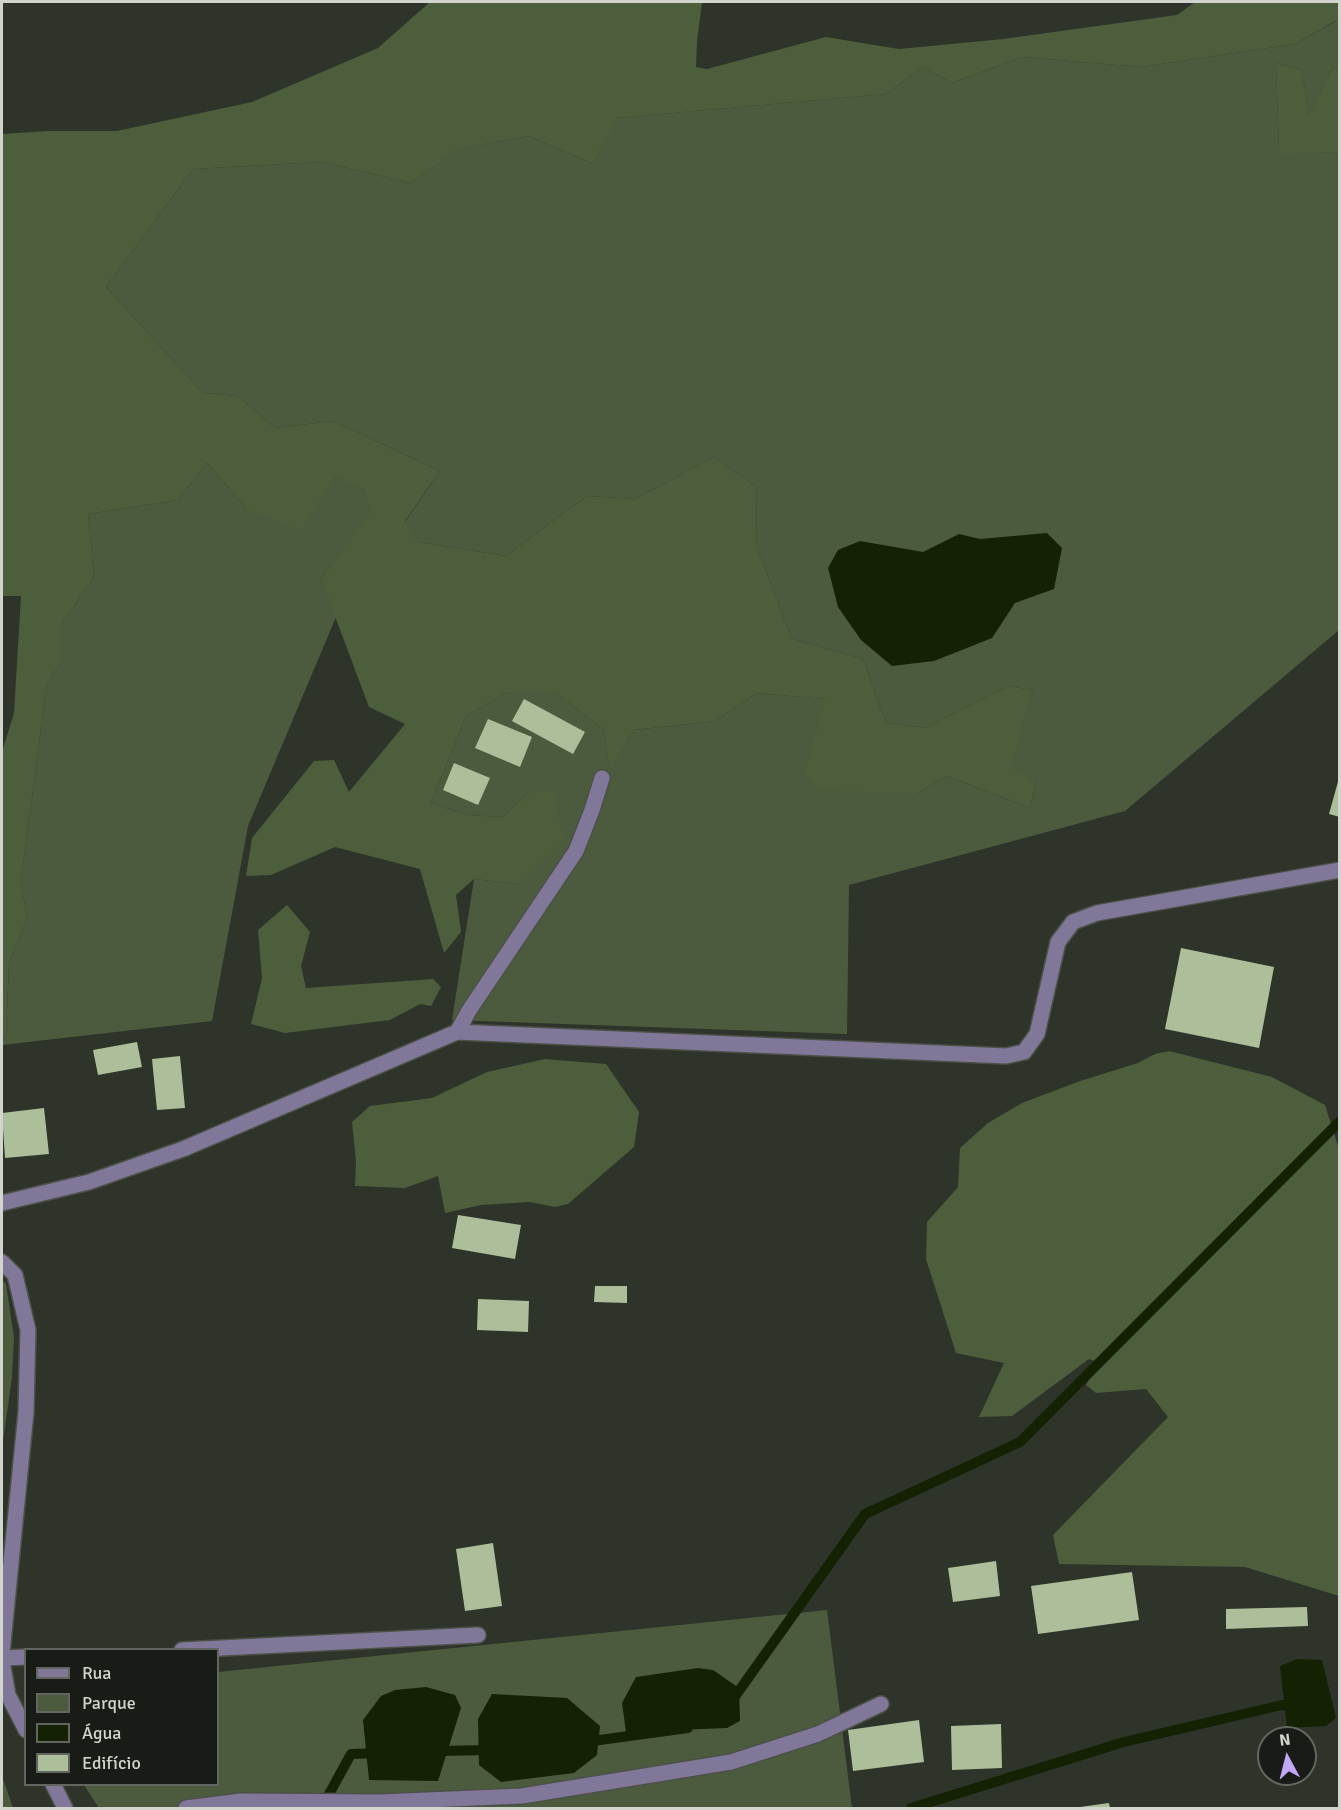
<!DOCTYPE html>
<meta charset="utf-8">
<style>
body{margin:0}
#map{position:relative;width:1341px;height:1810px;overflow:hidden;background:#2e3429;font-family:Signika,sans-serif}
canvas{display:block}
.frame{position:absolute;inset:0;border:3px solid #d1d5ce;pointer-events:none}
.legend{position:absolute;left:24px;top:1648px;width:195px;height:138px;box-sizing:border-box;background:#181b16;border:2px solid #626560;margin:0;padding:8px 10px;list-style:none;font-size:18px;color:#d1d5ce}
.legend li{display:flex;align-items:center;gap:12px;height:30px}
.legend b{width:30px;border:2px solid #626560}
.north{position:absolute;left:1257px;top:1726px;width:60px;height:60px;box-sizing:border-box;background:#181b16;border:2px solid #626560;border-radius:50%;rotate:353deg;font-size:16px;font-weight:700;line-height:24px;text-align:center;color:#d1d5ce}
.north::after{content:'';display:block;margin:auto;width:21px;height:27px;background:#c0a8f4;clip-path:polygon(50% 0,100% 100%,50% 72%,0 100%)}
</style>
<div id="map">
<canvas width="1341" height="1810"></canvas>
<div class="frame"></div>
<ul class="legend">
<li><b style="height:8px;background:#817799"></b>Rua</li>
<li><b style="height:16px;background:#4c5b3e"></b>Parque</li>
<li><b style="height:16px;background:#142203"></b>Água</li>
<li><b style="height:16px;background:#acbf9a"></b>Edifício</li>
</ul>
<div class="north">N</div>
</div>
<script>
const ctx = document.querySelector('canvas').getContext('2d');
ctx.lineJoin = 'round';
function fillPath(path, color) { ctx.fillStyle = color; ctx.fill(path, 'evenodd'); }
const shape = rows => new Path2D(rows.map(r => 'M' + r).join(''));
function trace(path, color, width, dash) { ctx.strokeStyle = color; ctx.lineWidth = width; ctx.lineCap = dash ? 'butt' : 'round'; ctx.setLineDash(dash || []); ctx.stroke(path); }
fillPath(shape([
 [1336,21,1339,25,1339,71,1333,66,1309,117,1302,70,1276,63,1279,153,1339,152,1339,630,1125,811,849,885,847,1034,452,1020,474,879,519,884,529,792,503,817,467,815,431,803,466,716,508,692,555,692,603,729,610,770,634,730,715,721,757,693,826,699,804,773,916,794,947,776,1030,808,1036,782,1010,769,1033,690,1008,686,926,728,886,723,863,659,792,639,757,548,756,487,714,457,635,499,587,496,506,556,419,542,405,522,440,471,333,421,275,428,238,396,203,393,106,287,193,169,322,162,411,183,457,149,529,136,593,164,616,118,886,94,923,67,952,83,1022,57,1141,67,1295,44],
 [207,463,247,509,336,477,364,490,372,511,321,579,336,617,248,826,212,1021,2,1045,2,1041,6,1036,9,962,27,919,21,880,47,684,61,662,61,626,94,576,88,514,178,500],
 [2,1280,6,1284,14,1337,12,1377,2,1448],
 [827,1610,852,1808,116,1808,115,1807,99,1808,84,1785,218,1784,218,1672],
 [2,1776,11,1802,13,1808,2,1808]
]), '#4c5b3e');
fillPath(shape([
 [430,2,702,2,697,42,696,67,707,69,826,37,899,49,1003,39,1177,15,1195,2,1339,2,1340,25,1335,21,1295,44,1141,67,1022,57,952,83,923,67,886,94,617,118,593,164,529,136,458,149,411,183,322,162,193,169,106,287,203,393,238,396,275,428,333,421,440,471,405,521,419,542,506,556,587,496,635,499,714,457,756,487,757,548,792,639,863,659,886,723,926,728,1008,686,1033,690,1011,768,1036,782,1030,808,947,776,916,794,819,790,804,773,825,699,757,693,715,721,634,730,610,771,603,729,555,692,508,692,466,716,431,803,467,815,503,817,529,792,554,791,564,841,519,884,474,879,456,895,461,932,444,953,420,869,335,847,271,875,246,876,252,838,314,761,334,760,349,792,405,724,369,707,321,579,371,511,364,490,335,477,301,531,247,509,207,463,178,500,88,514,94,576,61,626,61,662,47,684,21,880,27,919,9,962,6,1036,2,1041,2,752,14,713,21,596,2,596,2,134,48,131,117,131,252,102,378,48],
 [1276,63,1302,70,1309,116,1333,66,1339,71,1339,152,1279,154],
 [287,905,310,932,301,966,306,988,433,979,441,987,431,1006,420,1004,390,1020,285,1033,251,1024,262,978,258,930],
 [1169,1051,1272,1077,1325,1105,1339,1149,1339,1596,1245,1567,1059,1564,1053,1535,1168,1417,1146,1389,1096,1393,1086,1385,1099,1363,1089,1359,1012,1416,979,1417,1004,1363,956,1353,926,1259,927,1222,958,1187,960,1148,988,1123,1022,1103,1080,1081,1138,1063,1155,1054],
 [545,1059,606,1064,639,1112,634,1147,568,1204,555,1207,530,1202,481,1205,445,1213,438,1176,405,1188,355,1186,356,1161,352,1122,370,1106,432,1098,487,1072]
]), '#4d5e3c');
fillPath(shape([
 [1047,533,1062,548,1054,589,1015,603,992,638,934,661,892,666,861,640,838,607,828,568,838,550,860,541,923,552,959,534,980,539],
 [1297,1659,1322,1660,1336,1718,1326,1726,1287,1728,1280,1666],
 [698,1668,713,1670,739,1688,740,1721,727,1728,626,1732,622,1703,636,1677],
 [426,1687,455,1695,461,1708,438,1781,369,1780,363,1720,381,1696,395,1690],
 [492,1694,567,1698,600,1726,597,1755,574,1773,501,1782,479,1765,478,1719]
]), '#142203');
trace(shape([
 [731,1702,865,1514,1020,1442,1340,1121],
 [585,1742,688,1728],
 [435,1751,492,1750],
 [322,1807,351,1754,381,1753],
 [911,1808,1124,1742,1282,1705,1298,1707]
]), '#142203', 10);
fillPath(shape([
 [524,699,585,732,573,754,512,721],
 [488,719,532,737,520,767,475,748],
 [454,763,490,778,478,805,443,790],
 [1339,778,1340,779,1340,817,1329,814],
 [1181,948,1274,967,1259,1048,1165,1029],
 [137,1042,142,1067,98,1075,93,1050],
 [180,1056,185,1108,157,1110,152,1059],
 [44,1108,49,1154,5,1158,2,1113],
 [458,1215,521,1225,515,1259,452,1248],
 [595,1286,627,1286,627,1303,594,1302],
 [478,1299,529,1301,528,1332,477,1330],
 [493,1543,502,1606,465,1611,456,1549],
 [996,1561,1000,1596,953,1602,948,1568],
 [1132,1572,1139,1620,1038,1634,1031,1586],
 [1307,1607,1308,1626,1226,1629,1226,1609],
 [919,1720,924,1762,853,1771,848,1730],
 [1001,1724,1002,1768,952,1770,951,1726],
 [1109,1803,1110,1808,1081,1808,1080,1807]
]), '#acbf9a');
const minor = shape([
 [457,1032,470,1009,576,851,592,810,602,778],
 [2,1203,89,1182,183,1149,457,1032,1006,1056,1024,1052,1037,1034,1058,942,1073,922,1097,913,1340,870],
 [2,1262,15,1275,28,1330,26,1412,2,1653],
 [182,1650,478,1635],
 [2,1658,26,1657],
 [2,1661,8,1695,26,1730],
 [53,1784,65,1808],
 [186,1808,241,1801,380,1802,522,1796,731,1762,818,1734,881,1704]
]);
trace(minor, '#4b5147', 18);
trace(minor, '#817799', 15);
</script>
